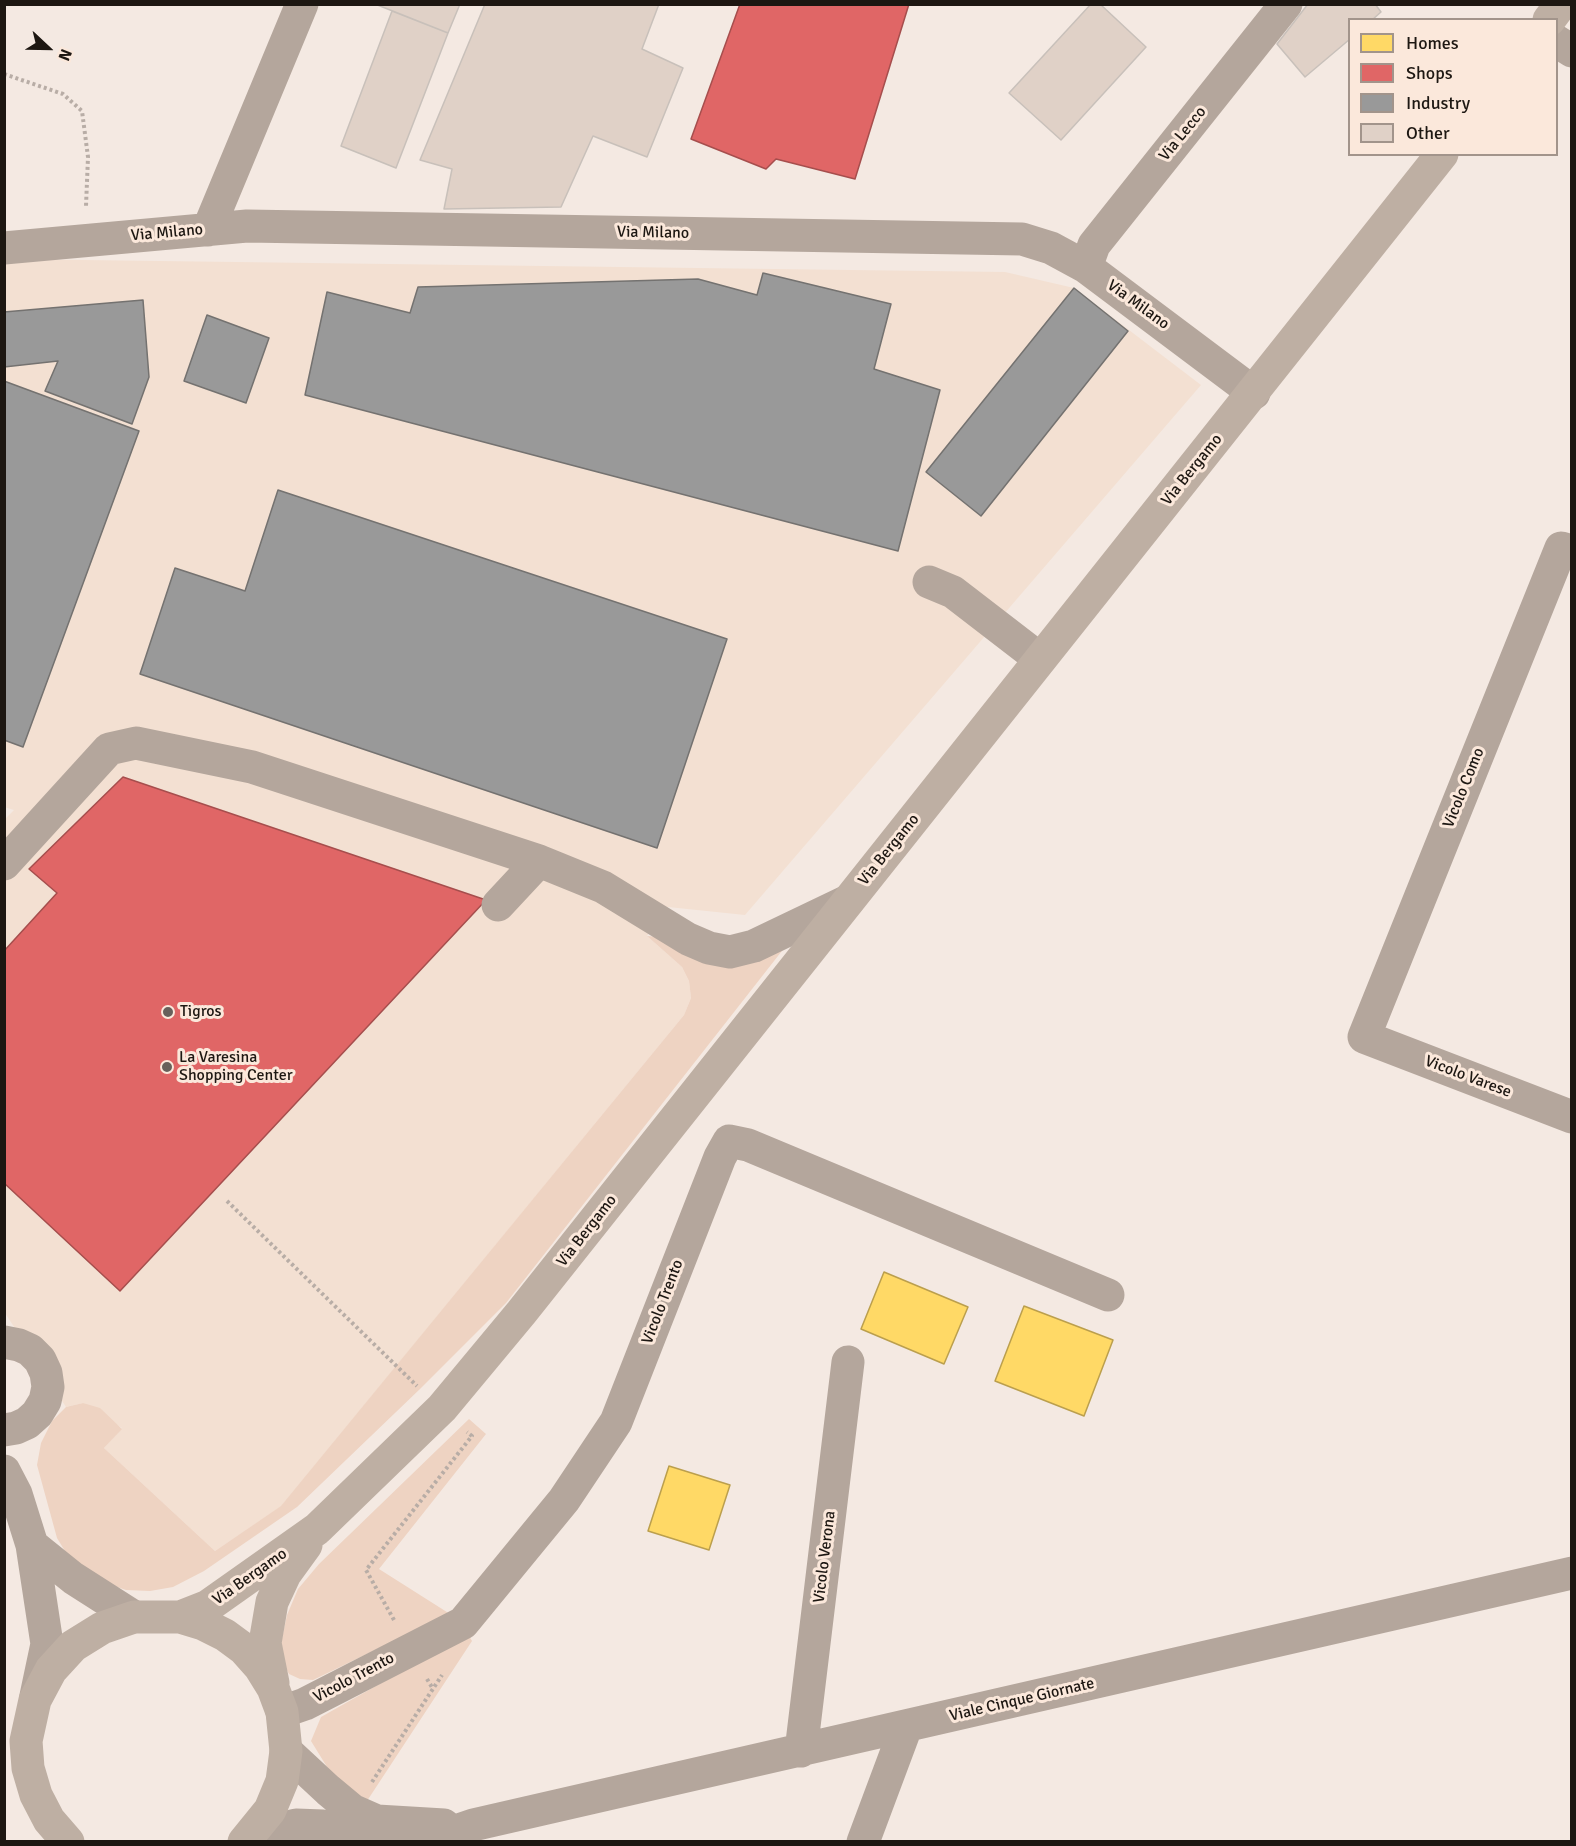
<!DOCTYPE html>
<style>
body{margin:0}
#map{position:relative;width:1576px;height:1846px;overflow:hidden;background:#f4e9e2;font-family:Signika,sans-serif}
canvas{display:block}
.frame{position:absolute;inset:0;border:6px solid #1d1712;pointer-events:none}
.legend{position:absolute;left:1348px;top:18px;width:210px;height:138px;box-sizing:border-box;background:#fbe8db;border:2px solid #a2948b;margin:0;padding:8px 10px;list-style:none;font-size:18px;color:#1d1712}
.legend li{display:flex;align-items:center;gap:12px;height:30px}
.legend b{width:30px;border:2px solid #a2948b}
.north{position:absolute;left:18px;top:18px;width:60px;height:60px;-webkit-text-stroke:4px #fbe8db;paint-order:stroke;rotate:112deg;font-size:16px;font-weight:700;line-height:24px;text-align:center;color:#1d1712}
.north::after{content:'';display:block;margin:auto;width:21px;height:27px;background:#1d1712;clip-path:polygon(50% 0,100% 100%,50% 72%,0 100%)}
</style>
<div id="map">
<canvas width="1576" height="1846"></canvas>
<div class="frame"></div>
<ul class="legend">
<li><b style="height:16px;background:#ffd966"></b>Homes</li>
<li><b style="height:16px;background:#e06666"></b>Shops</li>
<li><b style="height:16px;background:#999"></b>Industry</li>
<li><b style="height:16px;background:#e0d1c7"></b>Other</li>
</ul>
<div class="north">N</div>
</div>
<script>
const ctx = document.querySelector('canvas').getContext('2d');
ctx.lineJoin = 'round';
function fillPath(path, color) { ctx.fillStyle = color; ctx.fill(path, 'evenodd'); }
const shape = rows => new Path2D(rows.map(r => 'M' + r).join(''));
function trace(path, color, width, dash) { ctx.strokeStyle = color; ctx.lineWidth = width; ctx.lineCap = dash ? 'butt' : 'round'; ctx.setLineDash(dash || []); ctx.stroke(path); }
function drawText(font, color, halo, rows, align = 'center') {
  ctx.font = font + ' Signika,sans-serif'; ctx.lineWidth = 6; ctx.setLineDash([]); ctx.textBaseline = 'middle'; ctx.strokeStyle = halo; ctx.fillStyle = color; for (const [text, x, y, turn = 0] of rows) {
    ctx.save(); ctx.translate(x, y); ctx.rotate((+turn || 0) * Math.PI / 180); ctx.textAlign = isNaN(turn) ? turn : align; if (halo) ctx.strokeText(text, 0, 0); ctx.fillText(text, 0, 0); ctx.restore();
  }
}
fillPath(shape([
 [5,259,1005,272,1074,288,1201,385,745,915,668,907,647,936,682,967,689,981,691,998,684,1015,282,1506,215,1551,104,1448,122,1428,83,1403,66,1407,5,1313,4,820,14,810,4,807]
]), '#f3e0d2');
fillPath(shape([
 [647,936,785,947,506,1303,420,1389,297,1507,204,1571,173,1587,150,1591,126,1590,102,1582,68,1556,57,1538,37,1465,41,1443,52,1421,66,1407,83,1403,100,1408,122,1429,104,1448,215,1551,281,1506,684,1015,691,998,689,981,682,967],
 [469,1419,486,1434,379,1569,450,1614,313,1680,300,1679,289,1674,282,1661,281,1643,287,1615,298,1589,319,1564],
 [468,1634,472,1641,365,1804,340,1788,311,1741,321,1717]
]), '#eed3c2');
const homes = shape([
 [884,1272,968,1307,944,1364,861,1329,884,1272],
 [1024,1306,1113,1340,1084,1416,995,1381,1024,1306],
 [669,1466,730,1485,709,1550,648,1531,669,1466]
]);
fillPath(homes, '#ffd966');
trace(homes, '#bb9f4d', 1.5);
const shops = shape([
 [740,4,909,4,855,179,776,159,766,169,691,139,740,4],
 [123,777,486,900,120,1291,4,1183,4,951,57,893,29,869,123,777]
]);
fillPath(shops, '#e06666');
trace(shops, '#a64e4d', 1.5);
const industry = shape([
 [763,273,891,304,874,369,940,390,898,551,305,395,327,292,410,313,418,287,698,279,757,295,763,273],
 [1074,288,1128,331,981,516,926,472,1074,288],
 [143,300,149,377,132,424,45,391,58,361,4,367,4,312,143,300],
 [207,315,269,338,246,403,184,381,207,315],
 [4,381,139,431,23,747,4,740,4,381],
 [278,490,727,639,657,848,140,674,175,568,245,591,278,490]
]);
fillPath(industry, '#999');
trace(industry, '#747270', 1.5);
const building = shape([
 [375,4,460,4,448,33,375,4],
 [485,4,659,4,642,49,683,68,647,157,593,136,561,207,444,209,452,169,420,160,485,4],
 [1091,4,1100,4,1146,47,1061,140,1009,93,1091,4],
 [1308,4,1375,4,1381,12,1372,20,1350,20,1350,39,1305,77,1277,44,1308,4],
 [392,11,448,33,396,168,341,146,392,11]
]);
fillPath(building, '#e0d1c7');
trace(building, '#c8c0ba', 1.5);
trace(shape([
 [4,74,63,94,82,111,88,157,86,206],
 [227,1201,417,1386],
 [394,1620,366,1570,472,1436,467,1432],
 [427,1679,433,1689],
 [372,1782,442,1675]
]), '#b8ada6', 4, [3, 3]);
trace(shape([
 [1556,41,1572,51],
 [208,230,302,4],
 [4,248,247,226,1022,239,1051,248,1086,267,1254,393],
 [1086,267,1094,245,1286,4],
 [1572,551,1561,548,1364,1037,1572,1117],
 [929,582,953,592,1040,659],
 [4,864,109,749,136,743,252,767,539,861],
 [498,905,539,861,603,887,688,939,709,948,730,952,754,946,848,901],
 [4,1342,19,1345,30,1350,40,1360,46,1373,48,1387,45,1401,37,1414,27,1423,16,1428,4,1430],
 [4,1471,16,1494,32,1545,47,1644,36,1696],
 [32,1545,73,1578,134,1617],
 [282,1712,305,1704,463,1623,564,1500,616,1422,720,1157,729,1141,748,1145,1108,1295],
 [286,1751,328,1790,352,1810,377,1821,444,1825],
 [801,1751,848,1362],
 [251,1835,296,1825,323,1826,387,1841],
 [414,1842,426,1841,473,1825,1572,1573],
 [863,1842,906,1727]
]), '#b4a69c', 33);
trace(shape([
 [1549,20,1561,4],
 [180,1617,208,1606,317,1529,442,1408,521,1313,1442,154],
 [273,1683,265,1643,272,1602,285,1574,306,1545],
 [68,1842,49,1820,36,1795,28,1768,26,1741,35,1700,51,1670,73,1646,102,1628,134,1617,180,1617,203,1624,225,1635,244,1649,260,1667,273,1688,282,1712,286,1751,282,1781,270,1810,244,1842]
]), '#beafa3', 33);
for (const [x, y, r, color] of [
 [168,1012,6,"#68605b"],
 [167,1067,6,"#68605b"]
]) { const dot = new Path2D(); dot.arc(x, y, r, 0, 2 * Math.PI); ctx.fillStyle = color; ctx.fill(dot); trace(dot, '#fbe8db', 2); }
drawText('16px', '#1d1712', '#fbe8db', [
 ["Via Lecco",1183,134,-51],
 ["Via Milano",167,233,-5],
 ["Via Milano",653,233,1],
 ["Via Milano",1138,305,36],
 ["Via Bergamo",1192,470,-51],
 ["Vicolo Como",1464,788,-68],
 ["Via Bergamo",889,850,-51],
 ["Vicolo Varese",1468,1077,21],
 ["Via Bergamo",587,1231,-52],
 ["Vicolo Trento",663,1302,-69],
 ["Vicolo Verona",825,1557,-83],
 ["Via Bergamo",250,1577,-35],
 ["Vicolo Trento",354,1678,-28],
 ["Viale Cinque Giornate",1022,1700,-13]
]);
drawText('16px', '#1d1712', '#fbe8db', [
 ["Tigros",180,1012],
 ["La Varesina",179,1058],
 ["Shopping Center",179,1076]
], 'left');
</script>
